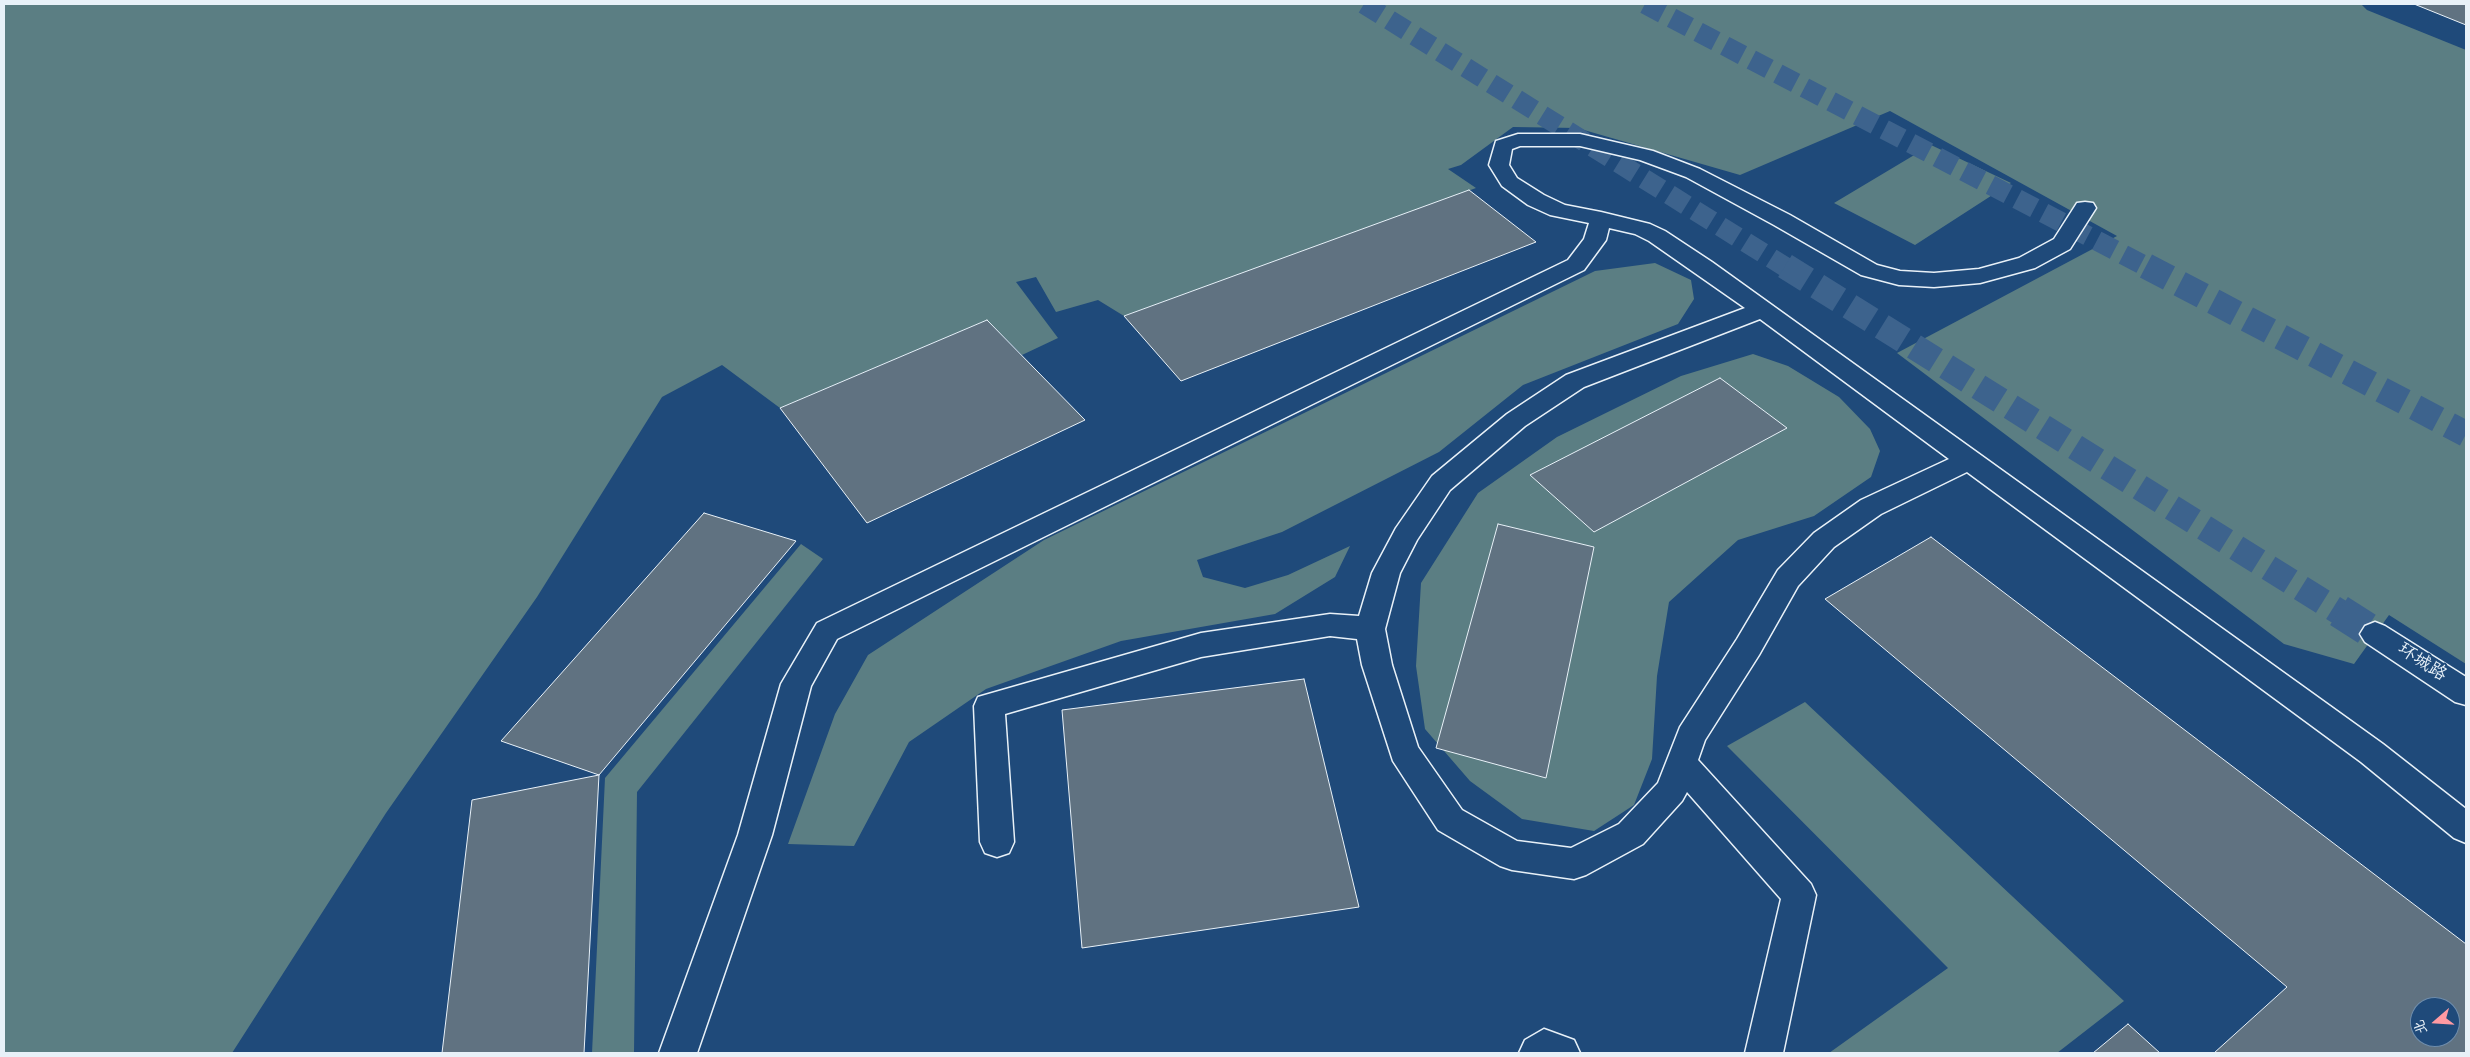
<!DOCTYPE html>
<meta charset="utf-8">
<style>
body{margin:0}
#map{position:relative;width:2470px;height:1057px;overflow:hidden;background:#1f4a7a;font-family:Dekko,"LXGW WenKai TC",sans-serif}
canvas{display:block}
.frame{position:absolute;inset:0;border:5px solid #e8f1f8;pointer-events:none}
.north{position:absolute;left:2410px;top:997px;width:50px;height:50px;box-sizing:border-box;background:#1f4a7a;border:1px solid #6f8dac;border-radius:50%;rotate:251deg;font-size:14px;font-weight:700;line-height:20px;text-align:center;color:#e8f1f8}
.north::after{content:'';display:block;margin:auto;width:18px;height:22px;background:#ff9aa2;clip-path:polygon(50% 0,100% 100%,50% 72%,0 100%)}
</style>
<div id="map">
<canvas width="2470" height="1057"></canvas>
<div class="frame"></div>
<div class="north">北</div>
</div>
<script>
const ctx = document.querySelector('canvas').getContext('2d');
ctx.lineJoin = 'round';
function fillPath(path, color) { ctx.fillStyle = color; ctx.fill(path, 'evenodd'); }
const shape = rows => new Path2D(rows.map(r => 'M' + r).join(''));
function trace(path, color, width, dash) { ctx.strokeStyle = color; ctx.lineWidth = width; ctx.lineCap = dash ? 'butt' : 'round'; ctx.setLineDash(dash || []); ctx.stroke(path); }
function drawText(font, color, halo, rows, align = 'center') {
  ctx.font = font + ' Dekko,"LXGW WenKai TC",sans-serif'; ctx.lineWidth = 4; ctx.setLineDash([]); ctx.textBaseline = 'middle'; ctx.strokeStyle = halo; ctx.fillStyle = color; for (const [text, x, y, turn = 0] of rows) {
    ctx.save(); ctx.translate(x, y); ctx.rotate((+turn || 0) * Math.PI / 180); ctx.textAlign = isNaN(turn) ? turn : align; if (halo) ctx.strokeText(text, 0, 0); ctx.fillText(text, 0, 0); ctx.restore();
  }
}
fillPath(shape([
 [4,4,2361,4,2367,10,2466,50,2466,664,2389,615,2354,664,2284,644,1897,353,2117,236,1890,111,1740,175,1577,128,1513,127,1461,165,1448,169,1476,188,1124,316,1098,300,1056,312,1036,277,1016,282,1058,338,1022,355,987,320,780,408,722,365,662,397,537,597,386,813,232,1053,4,1053],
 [1931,145,2011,183,1915,245,1834,203],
 [1655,263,1691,280,1694,299,1678,324,1523,385,1439,452,1282,532,1197,560,1203,577,1245,588,1288,575,1350,546,1335,577,1275,614,1121,641,986,689,909,742,854,846,788,844,835,714,868,655,1044,540,1595,271],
 [1753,354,1788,366,1839,397,1870,429,1880,451,1871,477,1814,516,1738,540,1669,602,1657,676,1652,759,1634,805,1594,831,1522,819,1470,781,1425,729,1416,666,1421,583,1478,493,1557,437,1681,376],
 [801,544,823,559,637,792,634,1053,592,1053,605,778],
 [1805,702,2124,1001,2057,1053,1829,1053,1948,968,1727,746]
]), '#5b7e83');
const building = shape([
 [2414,4,2466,4,2466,25,2414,4],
 [1469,190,1536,242,1181,381,1124,316,1469,190],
 [987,320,1085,420,867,523,780,408,987,320],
 [1720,378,1787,428,1594,532,1530,475,1720,378],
 [704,513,796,541,599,775,501,741,704,513],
 [1498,524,1594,547,1546,778,1436,748,1498,524],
 [1931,537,2466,944,2466,1053,2214,1053,2287,987,1825,599,1931,537],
 [2420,1007,2450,1007,2450,1037,2420,1037,2420,1007],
 [1304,679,1359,907,1082,948,1062,710,1304,679],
 [599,775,584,1053,442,1053,472,800,599,775],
 [2128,1024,2160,1053,2093,1053,2128,1024]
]);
fillPath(building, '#607281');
trace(building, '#e8f1f8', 1);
trace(shape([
 [1364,4,1787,268],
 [1645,4,2149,268]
]), '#3d638d', 20, [20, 10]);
trace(shape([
 [1785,266,2341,613],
 [2146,266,2466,434]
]), '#3d638d', 26, [26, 12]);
trace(shape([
 [2339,611,2375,634]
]), '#3d638d', 33, [33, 16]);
const service = shape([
 [1518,134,1580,134,1653,151,1700,169,1790,215,1877,265,1900,271,1934,273,1979,269,2019,258,2054,239,2077,203,2085,202,2093,203,2096,208,2070,249,2035,268,1980,283,1934,287,1899,285,1861,275,1774,225,1686,177,1640,160,1580,146,1520,146,1512,149,1509,165,1517,178,1544,195,1565,205,1601,212,1650,224,1665,231,1712,262,2383,744,2466,809,2466,843,2454,838,2361,762,1967,472,1881,514,1834,547,1798,586,1759,655,1705,740,1698,760,1811,884,1816,895,1783,1053,1745,1053,1781,899,1687,792,1682,801,1643,844,1586,875,1574,879,1512,870,1500,866,1438,830,1393,761,1362,665,1357,639,1330,636,1201,657,1005,714,1014,842,1009,853,997,857,985,853,980,842,974,706,978,697,1201,633,1330,614,1359,616,1372,573,1396,528,1432,476,1507,414,1566,375,1745,308,1649,241,1635,234,1609,228,1606,240,1584,270,837,639,811,686,772,835,697,1053,659,1053,738,835,781,684,817,623,1568,260,1584,239,1589,223,1550,215,1528,205,1502,186,1489,165,1496,141,1518,134],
 [1760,319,1949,459,1861,500,1814,533,1778,570,1737,639,1680,727,1658,783,1619,824,1571,848,1517,841,1462,810,1418,747,1392,665,1385,629,1400,573,1417,540,1450,490,1525,426,1584,387,1760,319],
 [1544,1029,1574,1040,1580,1053,1519,1053,1525,1040,1544,1029]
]);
const primary = shape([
 [2375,622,2385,626,2466,677,2466,705,2455,702,2365,642,2360,634,2365,626,2375,622]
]);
trace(service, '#e8f1f8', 3);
trace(primary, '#e8f1f8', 3);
fillPath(service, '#1f4a7a');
fillPath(primary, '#1f4a7a');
drawText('18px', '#e8f1f8', '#1f4a7a', [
 ["环城路",2421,664,33]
]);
</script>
